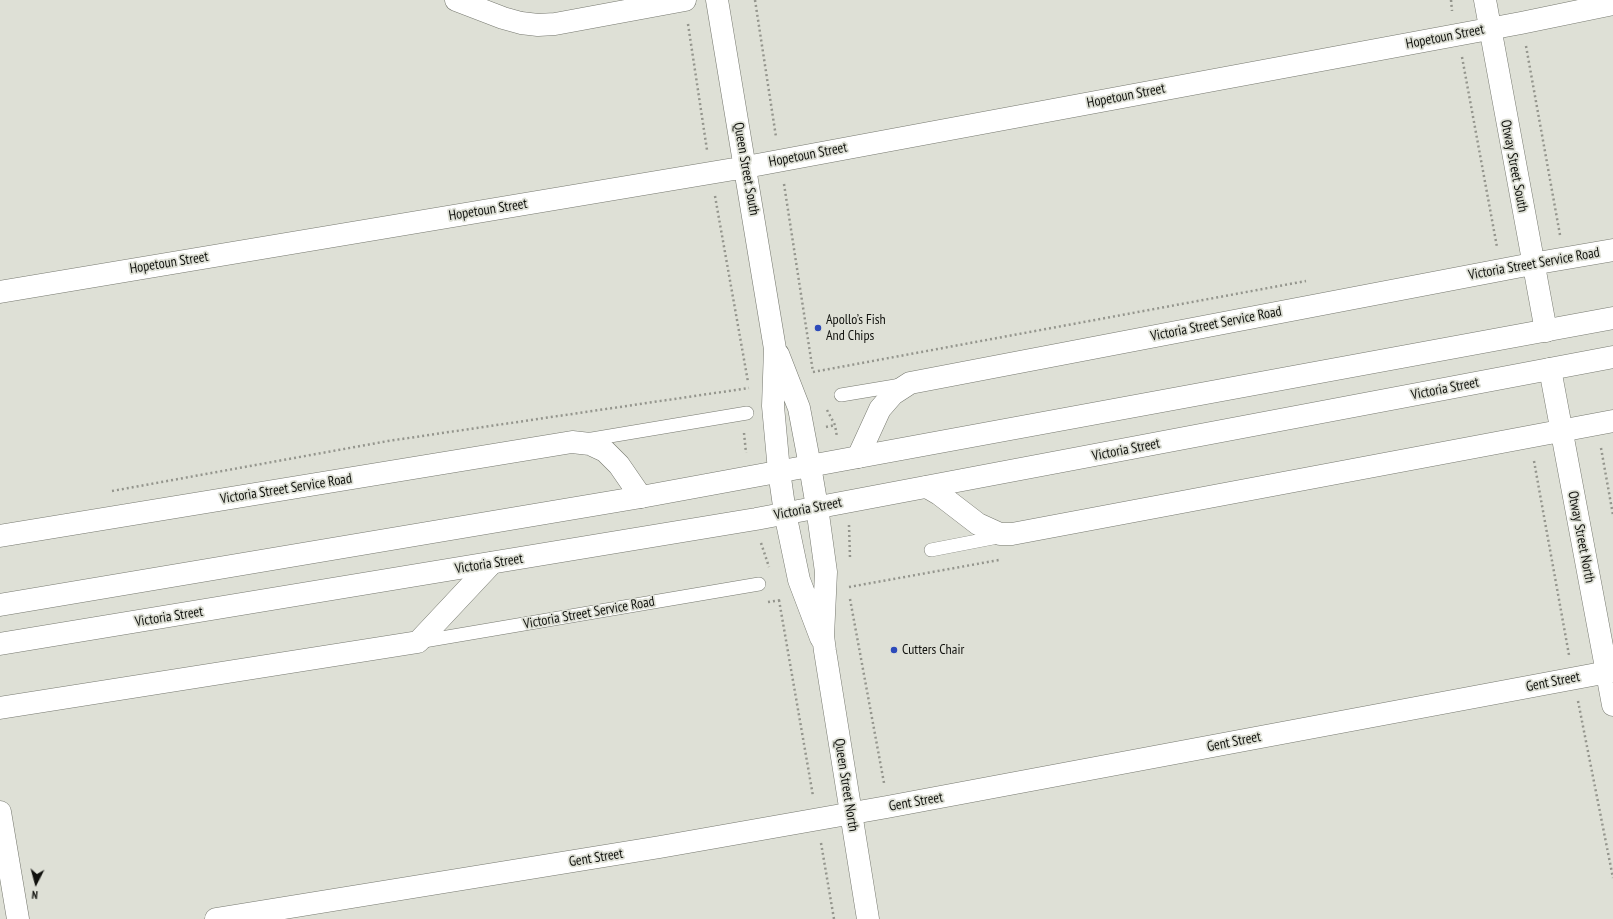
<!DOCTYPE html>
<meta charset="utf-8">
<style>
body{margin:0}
#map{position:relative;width:1613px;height:919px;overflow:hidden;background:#dee0d6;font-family:"PT Sans Narrow",sans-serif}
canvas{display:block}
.north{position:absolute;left:16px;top:863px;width:40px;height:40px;-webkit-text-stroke:3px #dee0d6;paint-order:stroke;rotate:186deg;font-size:11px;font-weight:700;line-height:16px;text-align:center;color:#11120e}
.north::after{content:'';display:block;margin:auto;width:14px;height:18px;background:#11120e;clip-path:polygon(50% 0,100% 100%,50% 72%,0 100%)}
</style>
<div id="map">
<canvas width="1613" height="919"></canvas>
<div class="north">N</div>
</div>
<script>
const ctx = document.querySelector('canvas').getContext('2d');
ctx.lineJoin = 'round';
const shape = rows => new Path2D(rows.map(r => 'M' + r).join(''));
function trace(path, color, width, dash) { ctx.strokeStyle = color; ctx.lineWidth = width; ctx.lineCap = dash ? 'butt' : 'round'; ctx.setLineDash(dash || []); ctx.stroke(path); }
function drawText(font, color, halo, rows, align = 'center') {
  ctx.font = font + ' "PT Sans Narrow",sans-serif'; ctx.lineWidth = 3.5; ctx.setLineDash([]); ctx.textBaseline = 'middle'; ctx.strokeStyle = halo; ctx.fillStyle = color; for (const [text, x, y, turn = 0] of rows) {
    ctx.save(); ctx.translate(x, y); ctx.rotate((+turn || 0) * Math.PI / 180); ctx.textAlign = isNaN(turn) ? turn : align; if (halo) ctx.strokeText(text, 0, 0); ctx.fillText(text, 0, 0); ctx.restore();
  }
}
const lane = shape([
 [841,395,901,385],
 [586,440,747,413],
 [931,550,1003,536],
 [418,642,759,584]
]);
const street = shape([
 [456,0,503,18,521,23,538,25,555,24,685,0],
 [717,0,773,337,775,349,773,406,779,471],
 [1485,0,1546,331],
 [0,292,746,167,1521,23,1613,4],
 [778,354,799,408,810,466],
 [1550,369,1613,705],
 [858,457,880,409,893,394,910,383,1532,264,1613,250],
 [927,487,939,494,978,524,1000,534,1012,534,1613,421],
 [817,507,826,572,823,636,825,651,868,919],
 [785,513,799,580,821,638],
 [0,536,572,442,590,444,605,451,619,465,641,497],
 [0,708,418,642,492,563],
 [0,812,18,919],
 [216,919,660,847,887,807,1613,671]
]);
const secondary = shape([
 [810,466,817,507],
 [779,471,785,513],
 [0,605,641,497,1613,318],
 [0,644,756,519,1613,357]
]);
trace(lane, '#76786f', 14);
trace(street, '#76786f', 23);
trace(secondary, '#76786f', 23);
trace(shape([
 [755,0,776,137],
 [1451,0,1452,11],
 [688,24,707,150],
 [1526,46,1560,235],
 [1462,57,1497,247],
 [784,184,813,372],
 [715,196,748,382],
 [813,372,1306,281],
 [827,410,835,425,837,437],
 [826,427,835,425],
 [744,433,746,453],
 [1601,448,1613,515],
 [1534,461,1569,655],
 [112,491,388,441,749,388],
 [849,525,850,558],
 [761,543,769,567],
 [849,587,999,560],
 [850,599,884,783],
 [779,600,813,796],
 [768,602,781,600],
 [1578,701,1613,878],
 [821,843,834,919]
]), '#94958d', 2.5, [2, 3]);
trace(lane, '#fff', 13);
trace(street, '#fff', 22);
trace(secondary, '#fff', 22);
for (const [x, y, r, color] of [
 [818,328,4,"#2c4aba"],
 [894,650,4,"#2c4aba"]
]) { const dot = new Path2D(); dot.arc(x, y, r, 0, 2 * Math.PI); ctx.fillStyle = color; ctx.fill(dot); trace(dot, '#dee0d6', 1.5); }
drawText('14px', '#11120e', '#dee0d6', [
 ["Hopetoun Street",1445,37,-11],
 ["Hopetoun Street",1126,96,-11],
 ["Hopetoun Street",808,155,-11],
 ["Otway Street South",1514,166,79],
 ["Queen Street South",746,169,80],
 ["Hopetoun Street",488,210,-9],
 ["Hopetoun Street",169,263,-9],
 ["Victoria Street Service Road",1534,264,-10],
 ["Victoria Street Service Road",1216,324,-11],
 ["Victoria Street",1445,389,-11],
 ["Victoria Street",1126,450,-11],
 ["Victoria Street Service Road",286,489,-9],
 ["Victoria Street",808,509,-11],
 ["Otway Street North",1581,537,79],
 ["Victoria Street",489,564,-9],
 ["Victoria Street Service Road",589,613,-10],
 ["Victoria Street",169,617,-9],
 ["Gent Street",1553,682,-11],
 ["Gent Street",1234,742,-11],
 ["Queen Street North",846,785,81],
 ["Gent Street",916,802,-10],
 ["Gent Street",596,858,-9]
]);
drawText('14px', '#11120e', '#dee0d6', [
 ["Apollo’s Fish",826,320],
 ["And Chips",826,336],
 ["Cutters Chair",902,650]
], 'left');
</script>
